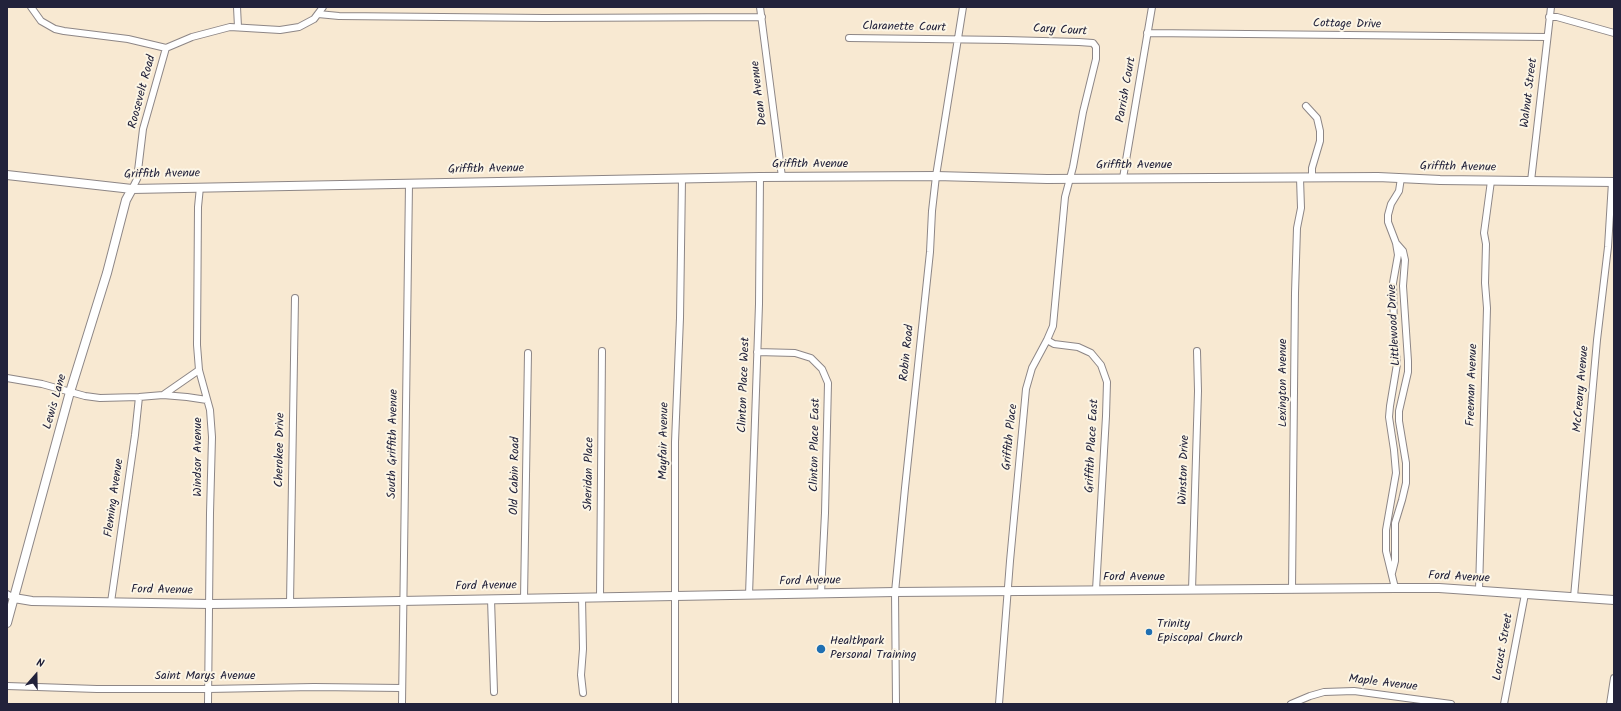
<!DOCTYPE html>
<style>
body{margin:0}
#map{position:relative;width:1621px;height:711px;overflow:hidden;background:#f8e9d2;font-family:Kalam,sans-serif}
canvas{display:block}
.frame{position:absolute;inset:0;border:8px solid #22223b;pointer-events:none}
.north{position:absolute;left:16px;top:655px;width:40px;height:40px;-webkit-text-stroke:3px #fcf5e5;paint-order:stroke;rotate:20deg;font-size:11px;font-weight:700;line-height:16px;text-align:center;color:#22223b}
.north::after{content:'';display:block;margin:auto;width:14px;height:18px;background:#22223b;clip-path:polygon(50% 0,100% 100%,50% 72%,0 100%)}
</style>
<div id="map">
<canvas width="1621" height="711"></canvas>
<div class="frame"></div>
<div class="north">N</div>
</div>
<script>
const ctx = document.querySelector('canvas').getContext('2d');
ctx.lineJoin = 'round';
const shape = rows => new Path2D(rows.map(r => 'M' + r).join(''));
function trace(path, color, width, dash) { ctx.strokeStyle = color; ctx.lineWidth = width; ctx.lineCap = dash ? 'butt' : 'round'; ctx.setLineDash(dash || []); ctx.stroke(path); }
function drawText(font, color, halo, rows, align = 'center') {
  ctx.font = font + ' Kalam,sans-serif'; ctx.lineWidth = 4; ctx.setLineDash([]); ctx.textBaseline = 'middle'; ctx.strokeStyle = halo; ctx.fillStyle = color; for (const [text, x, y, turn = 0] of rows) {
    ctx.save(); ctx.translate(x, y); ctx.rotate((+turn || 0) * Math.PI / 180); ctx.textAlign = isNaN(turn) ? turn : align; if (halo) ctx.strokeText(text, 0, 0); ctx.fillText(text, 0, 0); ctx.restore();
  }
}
const minor = shape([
 [31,7,41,21,55,29,64,31,128,39,166,48],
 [237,7,238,27],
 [760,7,782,177],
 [318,14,339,16,544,18,762,17],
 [1549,17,1557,17,1614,33],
 [1147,33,1547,37],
 [849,38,1006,40,1079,42,1093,43,1096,47,1096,59,1083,112,1073,167,1065,197,1053,326,1047,340,1032,368,1026,389,1010,561,999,704],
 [1306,106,1317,118,1320,131,1320,141,1312,168,1312,178],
 [1123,178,1152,7],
 [1531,181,1551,7],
 [200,187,198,207,197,345,199,370,210,410,212,437,210,513,208,704],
 [132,189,137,179,143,129,166,48,192,37,230,27,280,30,299,27,314,19,323,7],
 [1047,340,1054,344,1078,347,1091,353,1101,365,1107,382,1106,416,1096,590],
 [757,352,795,353,811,358,822,369,828,383,825,513,821,593],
 [7,378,42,384,85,396,100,398,139,397,163,395,199,370],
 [163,395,187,397,207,400],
 [1392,573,1395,561,1395,523,1402,500,1406,483,1406,463,1399,421,1399,411,1408,372,1408,361,1403,286,1405,260,1403,251,1396,243],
 [1395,588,1386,551,1386,530,1396,473,1394,450,1389,417,1390,406,1397,364,1394,331,1393,283,1398,255,1396,243,1388,222,1388,215,1391,204,1399,191,1401,178],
 [1292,589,1295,293,1297,228,1301,208,1300,178],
 [1192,590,1198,391,1197,351],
 [1479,590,1487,308,1485,283,1486,244,1484,233,1491,181],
 [7,594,14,598],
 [749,595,759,304,760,177],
 [582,597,583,649,581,675,583,693],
 [600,597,602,351],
 [1574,597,1597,340,1608,247,1612,182],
 [491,599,494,692],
 [524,599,528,353],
 [111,602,135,435,139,397],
 [290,603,295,298],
 [7,686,97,689,208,689,314,687,402,688],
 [402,704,409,184],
 [675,704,675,442,680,318,682,179],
 [896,704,895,592,905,488,930,252,932,211,936,176,963,7],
 [1291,704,1310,696,1324,692,1354,691,1451,704],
 [1504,704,1525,594],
 [1610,704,1614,678]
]);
const tertiary = shape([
 [7,175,132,189,760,177,936,176,1047,179,1378,177,1440,180,1614,182],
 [14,598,32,601,210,604,290,603,895,592,1395,588,1439,588,1614,600],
 [7,623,70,392,107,273,126,200,132,189]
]);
trace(minor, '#8d8686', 8);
trace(tertiary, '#8d8686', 10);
trace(minor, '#fff', 6);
trace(tertiary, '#fff', 8);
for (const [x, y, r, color] of [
 [1149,632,4,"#1f6fb2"],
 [821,649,5,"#1f6fb2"]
]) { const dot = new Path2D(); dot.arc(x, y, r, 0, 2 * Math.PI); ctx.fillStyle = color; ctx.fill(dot); trace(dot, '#fcf5e5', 1.5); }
drawText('12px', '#22223b', '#fcf5e5', [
 ["Cottage Drive",1347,25,1],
 ["Claranette Court",904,28,1],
 ["Cary Court",1060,31,3],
 ["Parrish Court",1127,90,-80],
 ["Roosevelt Road",143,92,-75],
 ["Dean Avenue",760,93,-97],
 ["Walnut Street",1530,93,-83],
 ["Griffith Avenue",810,165],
 ["Griffith Avenue",1134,166],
 ["Griffith Avenue",1458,168,1],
 ["Griffith Avenue",486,170,-1],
 ["Griffith Avenue",162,175,-1],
 ["Littlewood Drive",1395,325,-93],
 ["Robin Road",908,353,-84],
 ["Lexington Avenue",1284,383,-90],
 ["Clinton Place West",745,385,-88],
 ["Freeman Avenue",1473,385,-88],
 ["McCreary Avenue",1582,389,-85],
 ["Lewis Lane",56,402,-74],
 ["Griffith Place",1011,437,-84],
 ["Mayfair Avenue",665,441,-89],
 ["South Griffith Avenue",394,444,-89],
 ["Clinton Place East",816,445,-89],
 ["Griffith Place East",1093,446,-87],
 ["Cherokee Drive",281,450,-89],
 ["Windsor Avenue",199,457,-90],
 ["Winston Drive",1185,470,-88],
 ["Sheridan Place",590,474,-89],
 ["Old Cabin Road",516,476,-89],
 ["Fleming Avenue",115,498,-82],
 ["Ford Avenue",1134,578],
 ["Ford Avenue",1459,578,3],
 ["Ford Avenue",810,582,-1],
 ["Ford Avenue",486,587,-1],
 ["Ford Avenue",162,591,1],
 ["Locust Street",1504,647,-80],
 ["Saint Marys Avenue",205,677],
 ["Maple Avenue",1383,684,7]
]);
drawText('12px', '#22223b', '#fcf5e5', [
 ["Trinity",1157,625],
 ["Episcopal Church",1157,639],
 ["Healthpark",830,642],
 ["Personal Training",830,656]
], 'left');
</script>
